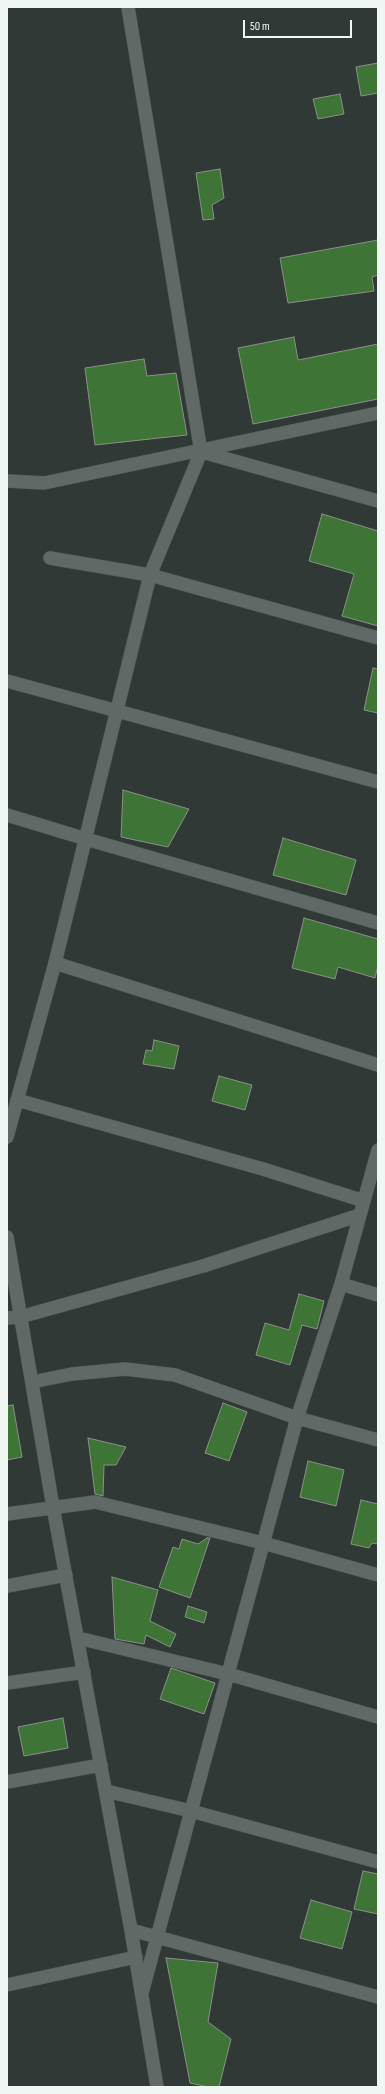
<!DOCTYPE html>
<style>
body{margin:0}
#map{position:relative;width:385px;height:2094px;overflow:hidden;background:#303936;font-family:"Sofia Sans Condensed",sans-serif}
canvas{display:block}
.frame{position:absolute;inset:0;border:8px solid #f0f6f4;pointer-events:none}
.scale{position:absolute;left:243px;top:20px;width:109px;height:18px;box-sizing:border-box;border:2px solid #f0f6f4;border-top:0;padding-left:5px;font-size:12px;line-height:14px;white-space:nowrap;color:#f0f6f4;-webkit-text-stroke:3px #303936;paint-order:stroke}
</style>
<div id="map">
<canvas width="385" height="2094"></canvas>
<div class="frame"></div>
<div class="scale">50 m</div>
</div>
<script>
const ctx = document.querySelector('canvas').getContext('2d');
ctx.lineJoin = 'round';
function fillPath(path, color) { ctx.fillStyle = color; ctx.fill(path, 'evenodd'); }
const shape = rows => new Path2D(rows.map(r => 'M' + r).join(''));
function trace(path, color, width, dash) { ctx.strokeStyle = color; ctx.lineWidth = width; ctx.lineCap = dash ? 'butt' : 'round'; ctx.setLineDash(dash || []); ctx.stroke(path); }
const building = shape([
 [378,63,378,93,361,96,356,67,378,63],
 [340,94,344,114,318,119,313,99,340,94],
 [220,169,224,198,212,205,214,219,203,220,196,173,220,169],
 [378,240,378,275,372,277,374,291,288,303,280,258,378,240],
 [294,337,298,360,378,344,378,399,253,424,238,348,294,337],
 [144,359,147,376,176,373,187,435,95,445,85,368,144,359],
 [322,514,378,531,378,626,342,616,354,574,309,561,322,514],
 [373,668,378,669,378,713,364,710,373,668],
 [123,790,189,809,168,847,121,837,123,790],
 [283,838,356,860,346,895,273,875,283,838],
 [304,918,378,939,378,966,375,978,338,967,335,979,292,968,304,918],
 [154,1040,179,1046,174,1069,143,1064,146,1050,152,1051,154,1040],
 [219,1076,252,1085,245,1110,212,1101,219,1076],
 [299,1294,324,1301,317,1329,302,1325,290,1365,256,1355,265,1323,289,1330,299,1294],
 [223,1403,247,1412,229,1461,205,1453,223,1403],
 [13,1405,22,1457,7,1460,7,1406,13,1405],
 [88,1438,126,1447,116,1465,104,1465,103,1496,95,1494,88,1438],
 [308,1461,344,1470,336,1506,300,1497,308,1461],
 [361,1500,378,1504,378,1544,372,1543,369,1548,351,1544,361,1500],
 [207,1538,210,1538,190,1598,159,1587,173,1547,179,1549,182,1539,198,1544,207,1538],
 [112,1577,158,1590,150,1621,176,1634,170,1647,146,1635,144,1644,115,1639,112,1577],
 [188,1606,207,1612,204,1623,185,1617,188,1606],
 [171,1668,215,1683,204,1714,160,1699,171,1668],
 [63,1718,68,1748,24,1756,18,1727,63,1718],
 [363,1871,378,1874,378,1914,354,1909,363,1871],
 [311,1900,352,1912,342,1949,300,1938,311,1900],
 [166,1958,218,1963,208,2022,231,2039,219,2087,208,2087,190,2083,166,1958]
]);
fillPath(building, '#3e7537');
trace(building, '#8a9089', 1);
const street = shape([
 [202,452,378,501],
 [7,481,44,483,378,413],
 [50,558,150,575,378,638],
 [7,681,378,782],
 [7,815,86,839,378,923],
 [55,963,378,1065],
 [17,1100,263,1169,364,1201],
 [7,1137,55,963,150,575,201,452,128,7],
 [7,1237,53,1507,131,1930,157,2087],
 [341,1284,378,1295],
 [7,1318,20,1317,203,1266,360,1215],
 [32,1382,72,1374,125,1369,175,1375,297,1418,378,1440],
 [7,1514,95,1502,263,1543,378,1575],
 [7,1586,66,1575],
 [78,1638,228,1674,378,1717],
 [7,1683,84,1672],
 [7,1782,101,1765],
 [106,1791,191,1811,378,1862],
 [131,1930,378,1997],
 [7,1985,136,1957],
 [142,1993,297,1418,341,1284,378,1150]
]);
trace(street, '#505855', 14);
trace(street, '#606966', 13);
</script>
